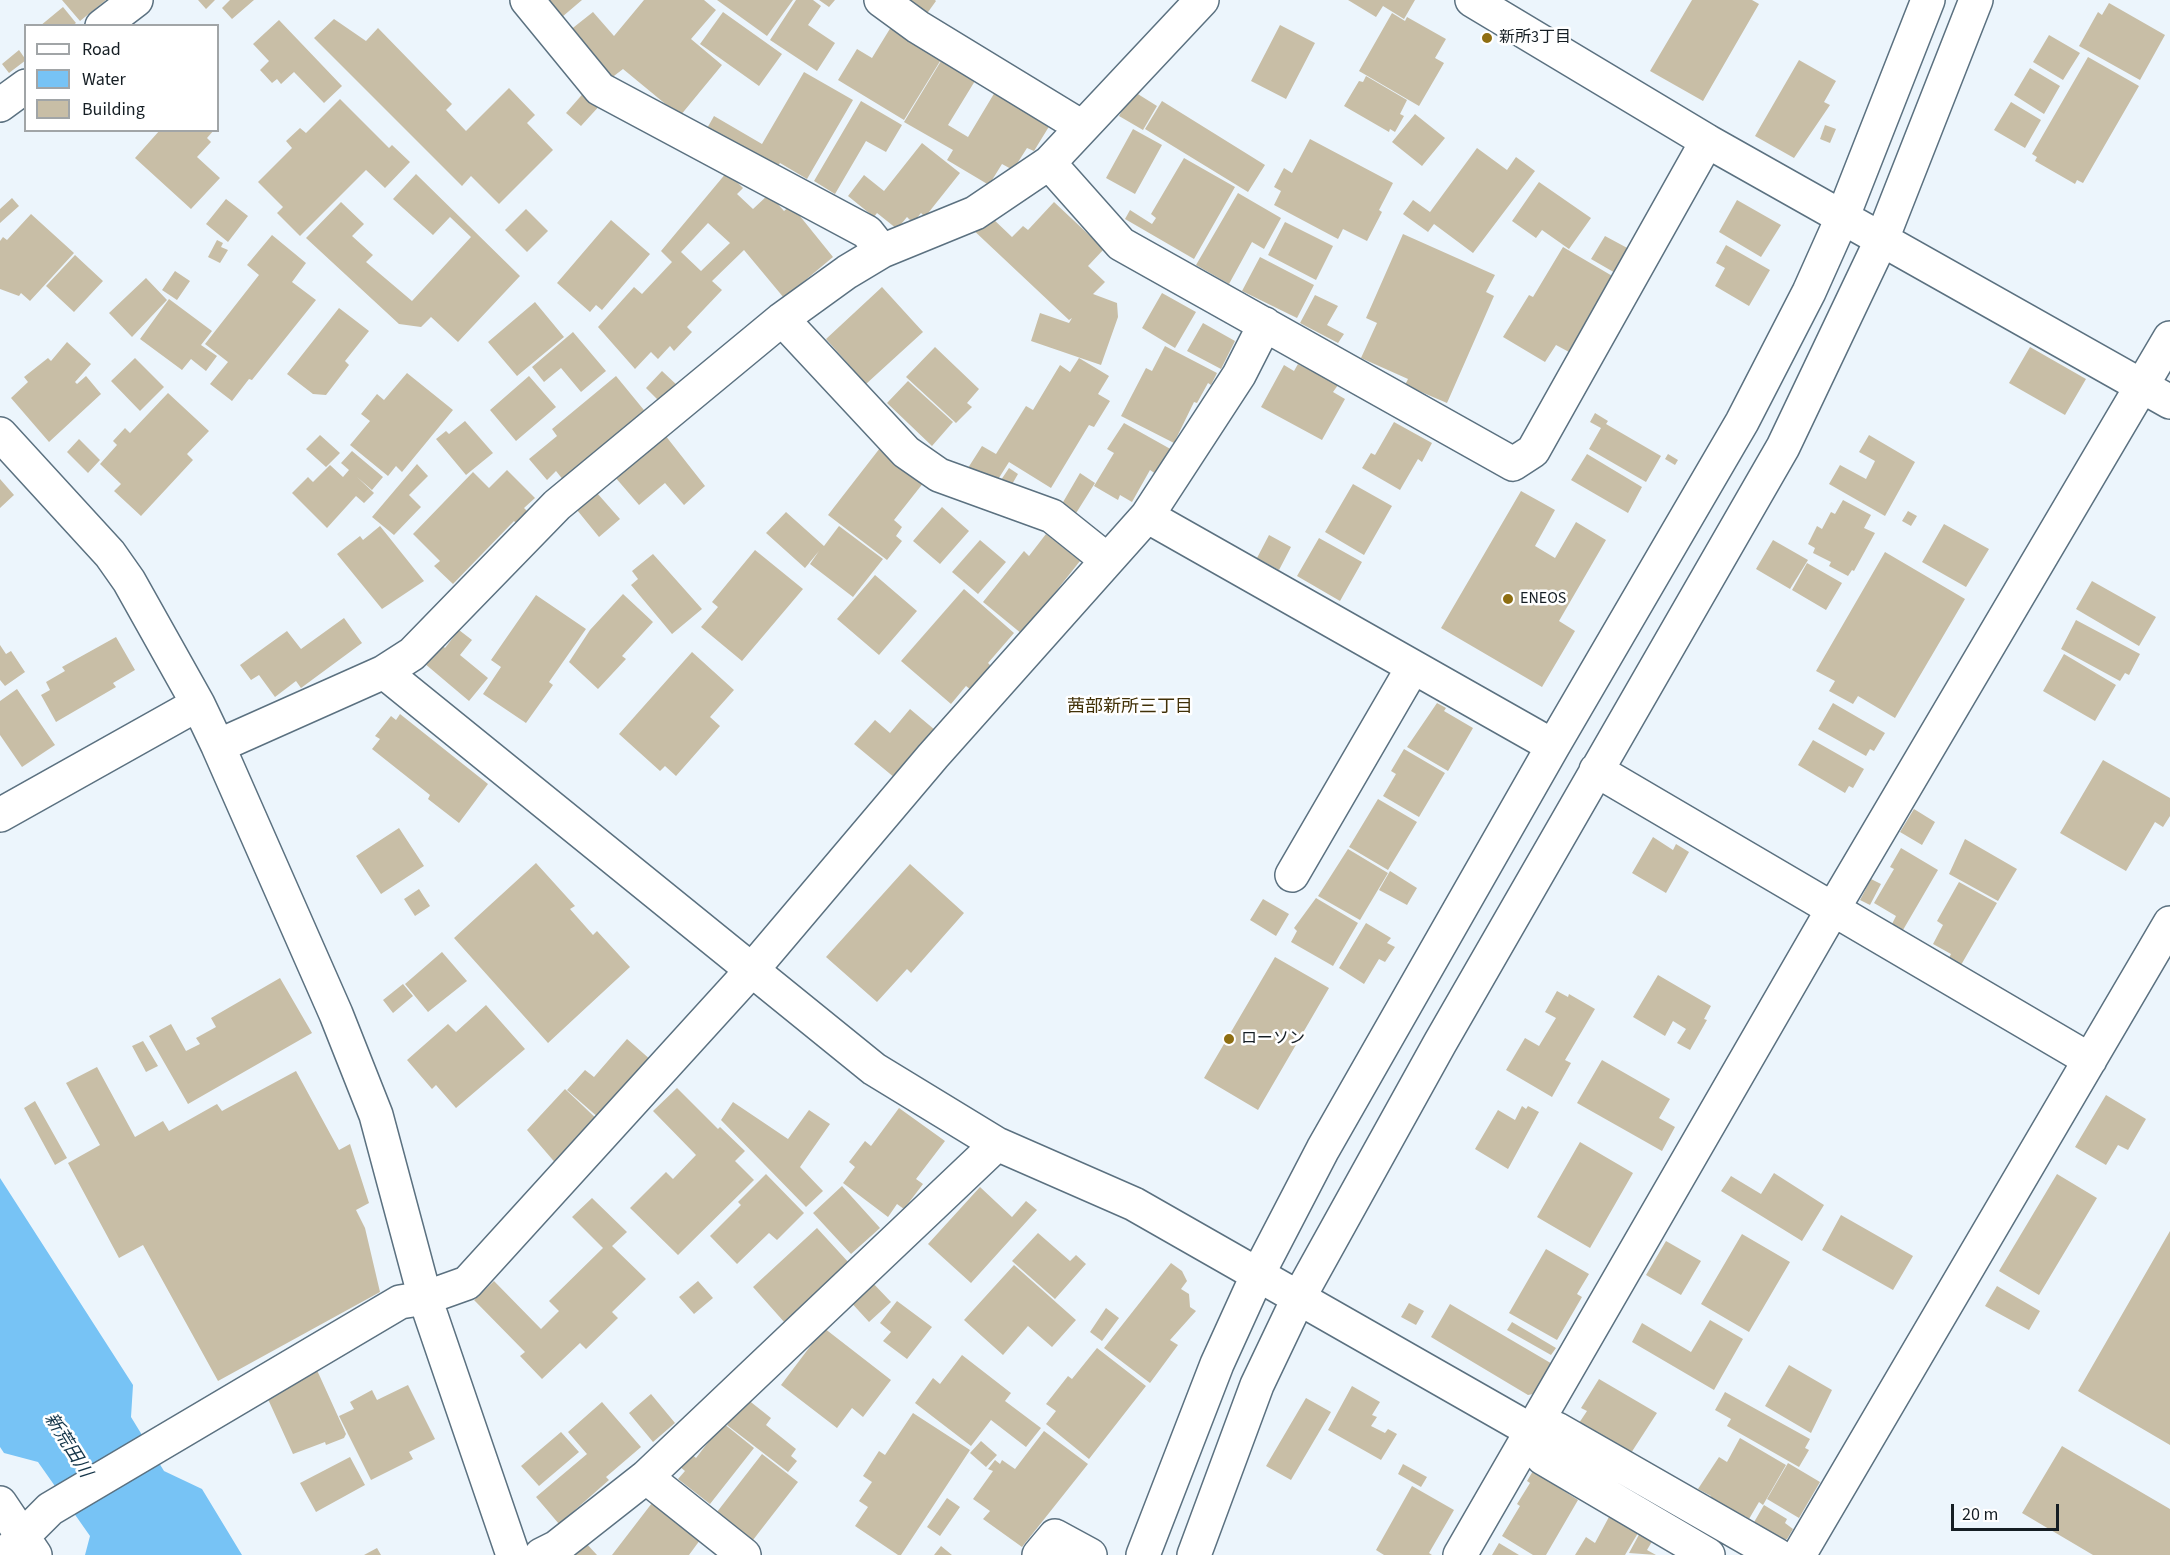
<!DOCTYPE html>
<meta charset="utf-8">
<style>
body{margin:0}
#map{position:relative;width:2170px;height:1555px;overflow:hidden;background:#ecf5fc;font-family:"Source Sans 3",sans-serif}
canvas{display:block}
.legend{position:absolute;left:24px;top:24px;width:195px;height:108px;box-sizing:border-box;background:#fff;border:2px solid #a1a5a7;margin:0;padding:8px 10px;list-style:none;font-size:18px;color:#151e24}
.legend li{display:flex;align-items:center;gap:12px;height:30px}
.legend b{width:30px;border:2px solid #a1a5a7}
.scale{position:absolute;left:1951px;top:1504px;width:108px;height:27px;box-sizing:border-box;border:3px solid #151e24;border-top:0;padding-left:8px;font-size:18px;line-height:21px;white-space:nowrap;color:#151e24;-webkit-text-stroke:4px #fff;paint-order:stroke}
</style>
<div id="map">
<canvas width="2170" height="1555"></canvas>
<ul class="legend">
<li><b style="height:8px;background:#fff"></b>Road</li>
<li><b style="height:16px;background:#77c3f5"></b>Water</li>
<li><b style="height:16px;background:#c8bea6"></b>Building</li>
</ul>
<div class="scale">20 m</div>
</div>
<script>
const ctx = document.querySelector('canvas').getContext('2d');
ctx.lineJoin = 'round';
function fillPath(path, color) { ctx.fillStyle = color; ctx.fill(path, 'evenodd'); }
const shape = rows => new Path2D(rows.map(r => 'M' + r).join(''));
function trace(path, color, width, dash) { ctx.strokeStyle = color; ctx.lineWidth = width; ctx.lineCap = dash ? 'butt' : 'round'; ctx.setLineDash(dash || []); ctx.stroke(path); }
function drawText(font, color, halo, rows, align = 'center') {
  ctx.font = font + ' "Source Sans 3","Noto Sans JP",sans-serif'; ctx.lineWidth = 5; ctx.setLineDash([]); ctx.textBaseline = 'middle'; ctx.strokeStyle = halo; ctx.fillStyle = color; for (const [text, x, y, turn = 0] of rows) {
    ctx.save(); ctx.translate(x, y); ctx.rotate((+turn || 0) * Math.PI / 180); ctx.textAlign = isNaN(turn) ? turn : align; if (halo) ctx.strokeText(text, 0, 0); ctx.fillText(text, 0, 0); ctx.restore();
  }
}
fillPath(shape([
 [0,1178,133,1385,131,1417,164,1471,202,1489,242,1555,85,1555,90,1536,38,1462,4,1453,0,1447]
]), '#77c3f5');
fillPath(shape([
 [62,0,106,0,80,21],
 [198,0,215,0,206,9],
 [230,0,254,0,232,19,222,8],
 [547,0,582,0,562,17],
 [644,0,704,0,716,10,691,39,722,65,680,116,623,69,610,79,569,31,593,12,614,36],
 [717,0,793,0,767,36],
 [796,0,813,0,821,6,808,25,835,43,817,71,770,40],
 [819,0,835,0,829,7],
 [899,0,935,0,936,1,923,19],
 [1348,0,1415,0,1404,19,1383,6,1376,17],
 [1692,0,1752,0,1759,4,1703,101,1650,71],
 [2109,3,2165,35,2140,80,2079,46,2098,12,2102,15],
 [63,7,76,23,72,26,40,26],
 [723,12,782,54,759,86,700,44],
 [1392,13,1405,21,1407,17,1446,39,1435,58,1444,63,1419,106,1359,71],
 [334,19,366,41,378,28,452,104,446,110,466,131,509,88,535,115,527,123,553,150,499,204,471,176,462,186,314,38],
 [279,20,342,86,324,103,294,72,281,84,277,79,272,83,260,70,269,61,253,44],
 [1280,25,1315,43,1286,99,1251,81],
 [891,27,942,58,904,120,838,80,857,49,872,58],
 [2049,35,2080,53,2063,80,2033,62],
 [19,50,26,60,9,73,2,64],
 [944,56,978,76,948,125,968,137,998,87,1053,120,1034,151,1027,148,1013,170,1002,164,989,185,947,160,953,150,904,122],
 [2088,57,2139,86,2083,183,2077,180,2075,184,2035,161,2037,157,2032,154],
 [1799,60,1836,81,1824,102,1830,105,1794,158,1755,136],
 [2030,68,2060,86,2044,114,2014,95],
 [804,72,853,100,807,179,780,163,777,167,705,132,714,116,762,144],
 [1366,76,1407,100,1400,114,1404,116,1395,132,1390,129,1389,132,1344,106,1359,81,1363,82],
 [587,89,602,103,581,126,566,113],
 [1133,91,1157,106,1143,130,1119,116],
 [340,99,389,148,392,145,410,162,385,188,366,170,300,236,277,213,283,207,258,182,292,148,286,141,300,128,306,133],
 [861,101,902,125,886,152,866,141,835,194,814,181],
 [1162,101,1265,165,1248,192,1145,129],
 [2011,102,2041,120,2025,148,1994,130],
 [1415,114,1445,138,1422,166,1392,142],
 [1825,125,1836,129,1830,143,1820,139],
 [1133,129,1162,145,1135,194,1106,178],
 [160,130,214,130,207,138,211,142,197,157,220,178,191,209,135,158],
 [1310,139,1393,183,1379,210,1382,212,1367,241,1343,229,1338,239,1274,205,1281,191,1274,187,1284,168,1292,173],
 [922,143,960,173,925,217,921,213,913,223,907,217,897,229,877,213,874,217,848,196,864,175,884,191],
 [1477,148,1507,170,1516,157,1535,171,1473,253,1434,224,1428,232,1403,214,1413,200,1430,212],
 [1184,158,1235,187,1194,259,1125,219,1130,210,1152,224,1156,218,1151,214],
 [727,172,743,188,737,194,753,209,769,194,784,211,791,205,833,257,784,298,744,250,712,281,722,290,687,327,692,332,674,351,670,346,658,359,651,352,635,369,598,327,634,287,642,294,672,262,661,251],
 [708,223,730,243,701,271,681,252],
 [416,174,520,276,458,342,431,317,421,327,399,324,306,238,341,202,364,224,352,236,373,255,366,262,412,301,471,237,450,217,433,235,393,199],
 [1539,182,1591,218,1569,249,1542,230,1536,238,1512,221],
 [1238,193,1281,218,1264,249,1252,242,1229,284,1196,265],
 [12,198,19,206,0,223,0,209],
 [226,199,248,216,228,242,206,224],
 [1737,200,1781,225,1761,257,1719,232],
 [1054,202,1104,249,1088,266,1105,282,1093,294,1117,303,1118,317,1101,365,1031,341,1040,313,1069,323,1072,318,1069,320,969,226,990,216,1012,237,1023,226,1028,230],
 [526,209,548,231,527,252,505,230],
 [31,214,74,253,30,301,21,293,19,296,0,289,0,241,3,237,7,240],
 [611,220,650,254,602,310,596,305,590,312,557,283],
 [1285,222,1333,246,1316,280,1268,255],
 [1403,234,1495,275,1486,292,1494,296,1447,403,1405,385,1408,379,1361,358,1377,323,1366,318],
 [272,235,306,263,292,282,316,300,252,380,249,379,232,401,210,384,228,362,205,344,259,275,247,265],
 [1605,236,1631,250,1617,274,1591,259],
 [217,240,223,243,221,247,228,250,220,263,208,257],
 [1726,245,1770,270,1749,306,1715,286,1725,268,1716,263],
 [1563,247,1614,277,1569,352,1556,345,1545,362,1503,337,1529,295,1533,297],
 [75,255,103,281,74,312,46,286],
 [1260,257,1314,285,1297,318,1242,291],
 [175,271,190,281,177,300,162,290],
 [146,278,167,300,132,337,109,313],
 [882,287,923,332,866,384,826,339],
 [1162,293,1196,312,1175,348,1142,328],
 [1315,295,1338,306,1327,325,1344,334,1338,343,1300,323],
 [169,299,212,331,201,345,217,356,206,371,191,359,182,370,140,339],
 [535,302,564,337,517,376,488,342],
 [339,308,369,331,345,361,349,365,326,395,313,394,287,374],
 [1203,323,1235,341,1221,369,1187,351],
 [573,332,606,371,581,392,561,368,544,382,532,367],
 [67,342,91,364,75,382,77,384,86,376,101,394,49,442,11,398,28,382,24,377,48,358,51,361],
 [1165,346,1217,373,1211,385,1208,383,1197,403,1194,402,1174,443,1121,416,1146,368,1152,371],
 [935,347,979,389,967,403,972,407,956,423,906,377],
 [2030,347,2086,379,2065,415,2009,383],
 [135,358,164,387,140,411,111,381],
 [1079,358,1109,376,1098,394,1110,401,1094,427,1089,425,1051,488,1009,462,997,481,968,468,982,446,996,454,1026,406,1033,410,1060,365,1070,372],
 [1298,364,1338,385,1333,392,1345,399,1322,440,1261,407,1284,365,1294,371],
 [662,371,678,386,661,403,646,388],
 [407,373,453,410,402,472,396,466,388,476,350,445,370,421,361,414,377,394,384,400],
 [529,376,556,407,516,441,490,410],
 [616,376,648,415,564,481,556,471,547,480,529,459,557,436,552,429],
 [908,381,953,422,932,446,887,403],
 [168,393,209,431,187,454,193,460,141,516,114,491,121,484,100,464,117,445,113,441,125,428,130,433],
 [1595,413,1608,421,1606,424,1661,456,1646,482,1589,449,1601,428,1590,422],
 [465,421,493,453,466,475,436,439,446,431,449,434],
 [1394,422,1432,443,1422,462,1418,459,1400,490,1362,468,1371,453,1375,455],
 [1124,423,1174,451,1159,476,1150,470,1132,502,1120,495,1118,500,1094,486,1114,453,1107,449],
 [320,435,340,453,326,467,306,449],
 [665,435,705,486,684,505,665,483,639,505,615,477],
 [1869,435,1915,462,1885,516,1829,484,1840,465,1866,479,1875,461,1859,452],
 [79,439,100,460,88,473,67,452],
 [880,448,924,482,894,520,902,527,896,536,902,541,887,560,828,515],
 [352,451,383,477,372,490,357,477,374,493,364,503,356,496,327,528,292,493,308,477,313,482,330,465,343,477,349,470,341,463],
 [1587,454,1642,487,1628,513,1571,480],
 [1668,454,1678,460,1675,465,1665,459],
 [417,464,428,476,409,495,421,507,394,535,372,517],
 [1009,468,1018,474,1011,486,1001,480],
 [507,470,535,498,524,508,528,512,517,524,514,521,453,584,434,566,440,561,413,534,473,472,489,488],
 [1080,473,1095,483,1073,518,1059,509],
 [0,479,14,495,0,508],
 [1353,484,1392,506,1364,555,1325,532],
 [1521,491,1555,510,1535,546,1555,558,1576,522,1606,540,1559,621,1575,631,1542,687,1441,628],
 [597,493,620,519,599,537,577,510],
 [1843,500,1871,515,1864,528,1875,533,1854,571,1852,570,1848,576,1829,566,1831,562,1813,553,1815,548,1808,544,1817,526,1822,529,1831,512,1835,514],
 [942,507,969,531,940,564,913,541],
 [1908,511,1917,516,1911,526,1902,521],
 [786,512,824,546,839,526,883,559,853,597,810,564,819,551,805,568,766,533],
 [1944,524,1989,549,1966,587,1922,562],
 [380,526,424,581,382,609,337,554,360,536,363,540],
 [1046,534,1080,561,1022,634,983,602,1024,551,1029,556],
 [1269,535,1291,547,1279,570,1257,558],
 [1319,538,1362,562,1340,601,1297,576],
 [980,540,1006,562,978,594,952,572],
 [1773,540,1808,560,1790,589,1756,569],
 [755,550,803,589,742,661,701,627,718,607,712,602],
 [1885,552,1965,599,1895,718,1858,696,1853,704,1829,691,1835,681,1816,671],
 [653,554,702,609,672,634,631,585,638,579,632,571],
 [1807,563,1842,583,1826,610,1792,590],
 [875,575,917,611,879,655,837,619],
 [2092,581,2156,617,2139,646,2076,609],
 [964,589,1014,633,988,663,992,667,971,690,966,686,951,704,901,661],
 [623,594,653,622,622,656,626,659,598,689,569,662,590,630],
 [536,595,586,629,549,682,553,685,526,723,483,694,501,667,491,660],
 [344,618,362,643,301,688,296,681,275,697,259,675,251,680,240,665,287,631,301,649],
 [2076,620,2140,654,2129,675,2125,673,2120,681,2061,649],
 [459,630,472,640,460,655,488,678,469,701,424,663,440,643,445,648],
 [116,637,135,670,113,683,116,687,56,722,41,695,50,690,46,682,65,671,62,667],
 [0,645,6,654,11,651,25,672,5,686,0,680],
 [692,652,734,690,710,717,720,726,676,776,665,766,660,771,619,734],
 [2064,654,2116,685,2095,721,2043,691],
 [17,689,55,745,22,767,0,735,0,701],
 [1437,703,1446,708,1444,711,1473,728,1448,771,1407,747],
 [1833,703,1885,733,1874,751,1870,749,1866,756,1818,729],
 [910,709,935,730,895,778,854,744,875,720,890,733],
 [400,714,488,784,459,823,428,799,430,795,372,749,380,739,375,736,391,716,396,720],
 [1813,740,1864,769,1853,788,1849,786,1845,793,1798,765],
 [1404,749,1445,773,1419,817,1383,796,1396,774,1391,771],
 [2103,760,2170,798,2170,816,2163,827,2155,822,2126,871,2060,833],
 [1378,799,1417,822,1388,870,1349,847],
 [1914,809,1935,822,1922,845,1900,832],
 [399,828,424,866,381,894,356,856],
 [1653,837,1673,850,1676,844,1689,852,1666,893,1632,873],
 [1965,839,2017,869,1998,901,1949,874],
 [1901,848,1938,870,1903,930,1892,924,1896,916,1874,903,1894,869,1890,867],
 [1348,849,1388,873,1360,920,1318,896],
 [536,863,575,906,570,909,593,935,597,931,630,967,548,1043,454,938],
 [910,864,964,913,911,973,907,969,877,1002,826,957],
 [1390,871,1417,888,1407,905,1379,890],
 [1871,879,1881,884,1870,905,1860,900],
 [1959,882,1997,903,1961,965,1949,958,1951,954,1933,944,1943,925,1937,921],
 [419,889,430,906,415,916,404,899],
 [1316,898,1358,923,1333,966,1291,942,1297,931,1294,928],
 [1263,899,1289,914,1276,936,1250,920],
 [1366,923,1391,938,1387,943,1395,947,1385,962,1379,959,1364,984,1339,968],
 [442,952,467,981,428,1012,405,984],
 [1275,957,1329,988,1258,1110,1204,1078],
 [1658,975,1711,1006,1704,1019,1707,1020,1690,1050,1677,1043,1686,1029,1673,1021,1665,1036,1633,1017],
 [280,978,312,1033,188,1104,149,1036,171,1024,186,1051,200,1044,196,1038,216,1027,211,1018],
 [403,984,413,996,393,1013,383,1000],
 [1557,991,1568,997,1569,994,1595,1009,1565,1060,1571,1063,1552,1097,1506,1070,1525,1038,1539,1046,1556,1018,1545,1012],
 [486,1005,525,1049,456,1108,436,1085,432,1089,407,1060,448,1024,456,1032],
 [627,1039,652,1061,600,1119,567,1090,585,1070,594,1077],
 [143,1041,158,1066,146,1072,132,1046],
 [1602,1060,1670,1099,1659,1118,1675,1127,1662,1151,1577,1103],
 [97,1067,135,1137,163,1121,169,1131,217,1104,222,1111,296,1071,339,1150,350,1144,369,1203,356,1210,365,1228,380,1292,218,1381,143,1245,119,1258,68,1163,100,1145,66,1083],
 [677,1088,718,1129,720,1127,745,1151,735,1161,754,1180,678,1255,630,1208,666,1172,673,1179,696,1155,653,1111],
 [565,1089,599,1121,558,1166,527,1130],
 [2106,1095,2146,1119,2128,1150,2118,1145,2106,1165,2075,1147],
 [35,1101,67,1158,55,1165,24,1108],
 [733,1102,788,1139,809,1110,830,1124,800,1167,823,1191,806,1207,721,1120],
 [1522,1106,1526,1109,1528,1106,1539,1112,1508,1169,1475,1149,1498,1110,1515,1120],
 [899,1108,945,1141,916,1179,923,1184,904,1209,897,1204,888,1217,843,1183,855,1167,849,1162,865,1141,871,1146],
 [1580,1142,1633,1173,1590,1248,1537,1217],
 [1774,1173,1824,1205,1802,1241,1721,1191,1731,1176,1761,1194],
 [766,1174,804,1213,777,1240,769,1233,737,1264,710,1236,741,1205,738,1202],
 [2057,1174,2097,1198,2039,1295,1999,1271],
 [842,1186,880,1228,851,1254,813,1213],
 [980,1187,1012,1217,1026,1201,1037,1210,971,1283,928,1244],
 [592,1198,627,1232,612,1246,646,1279,612,1312,618,1318,586,1349,580,1343,542,1379,520,1356,525,1352,474,1300,494,1281,541,1329,559,1311,549,1301,603,1248,572,1217],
 [1841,1215,1913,1256,1893,1290,1822,1250],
 [817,1228,850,1264,785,1323,753,1287],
 [2170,1231,2170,1445,2078,1391],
 [1038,1233,1070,1261,1076,1255,1086,1264,1055,1299,1012,1261],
 [1742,1234,1790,1262,1749,1332,1701,1304],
 [1666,1241,1701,1261,1681,1295,1646,1275],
 [1546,1249,1589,1274,1577,1294,1582,1297,1557,1340,1509,1313],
 [1171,1263,1182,1271,1187,1281,1181,1289,1189,1294,1190,1307,1196,1311,1170,1340,1178,1345,1150,1383,1104,1348],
 [1014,1265,1076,1320,1052,1347,1028,1326,1003,1355,964,1320],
 [870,1280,891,1302,869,1322,848,1299],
 [698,1281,713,1298,694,1314,679,1297],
 [1997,1286,2040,1311,2029,1330,1985,1306],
 [897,1301,932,1327,907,1359,883,1341,891,1332,880,1323],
 [1409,1303,1424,1311,1416,1325,1401,1317],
 [1450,1304,1554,1365,1538,1393,1528,1395,1431,1337],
 [1106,1308,1119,1318,1102,1341,1090,1332],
 [1710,1320,1743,1339,1714,1390,1632,1342,1642,1323,1691,1352],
 [1512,1322,1556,1348,1551,1355,1507,1330],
 [824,1328,891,1380,863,1417,852,1408,837,1428,781,1385],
 [1097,1348,1146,1386,1089,1459,1046,1424,1056,1411,1046,1404,1068,1376,1072,1379],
 [962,1355,1011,1393,1005,1401,1041,1428,1026,1447,991,1420,971,1446,915,1403,933,1378,940,1384],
 [1789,1365,1832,1390,1811,1433,1765,1406],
 [316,1368,346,1434,344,1438,326,1445,325,1442,293,1454,267,1397,283,1391,279,1383],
 [1599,1379,1657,1413,1631,1453,1579,1423,1587,1411,1581,1408],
 [408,1385,435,1439,409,1452,413,1459,371,1480,339,1416,354,1409,350,1402,372,1390,377,1400],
 [1352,1386,1380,1402,1372,1415,1377,1417,1371,1426,1385,1433,1388,1429,1397,1434,1381,1460,1328,1430],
 [1725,1392,1810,1439,1805,1448,1809,1450,1799,1467,1727,1426,1731,1419,1715,1410],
 [651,1394,675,1423,653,1442,629,1413],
 [1306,1398,1331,1412,1291,1480,1266,1466],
 [747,1399,771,1418,766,1425,796,1449,791,1456,797,1461,788,1472,727,1425],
 [602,1402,641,1447,606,1477,609,1480,559,1524,536,1497,587,1454,568,1432],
 [913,1413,970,1450,901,1555,898,1555,855,1526,868,1507,859,1501,872,1482,863,1476,879,1451,885,1455],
 [723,1423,754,1448,710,1504,678,1479,685,1471,679,1466,689,1452,696,1458],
 [1044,1431,1088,1464,1022,1547,983,1519,990,1511,973,1499,993,1471,988,1469,995,1460,1000,1464,1002,1460,1015,1469],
 [561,1432,579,1452,539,1486,521,1466],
 [1740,1438,1786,1465,1763,1505,1759,1502,1749,1519,1745,1516,1742,1521,1708,1502,1711,1496,1698,1489,1719,1457,1727,1462],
 [981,1441,997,1455,986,1467,970,1453],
 [2062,1446,2170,1509,2170,1555,2093,1555,2022,1513],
 [762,1454,798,1482,753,1540,717,1512],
 [350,1457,365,1485,316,1512,300,1483],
 [1788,1463,1820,1482,1799,1518,1767,1499],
 [1403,1464,1427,1477,1421,1487,1398,1474],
 [1533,1471,1578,1500,1546,1555,1533,1555,1502,1536,1520,1506,1517,1504,1530,1483,1527,1481],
 [1412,1486,1454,1510,1429,1553,1432,1555,1384,1555,1376,1550],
 [947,1498,960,1507,940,1536,927,1527],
 [652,1503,700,1540,689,1555,612,1555],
 [1764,1505,1787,1519,1785,1523,1793,1529,1787,1539,1781,1540,1753,1524],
 [1610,1515,1638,1533,1625,1555,1575,1555,1586,1537,1595,1543],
 [1641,1531,1654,1538,1647,1550,1656,1555,1629,1553],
 [585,1542,597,1555,570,1555],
 [1499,1543,1519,1555,1492,1555],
 [941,1546,952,1555,934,1555],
 [377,1548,381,1555,364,1555]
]), '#c8bea6');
const minor = shape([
 [527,0,600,89,867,232,882,251],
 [881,0,918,27,1082,127],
 [1472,0,1707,141,2170,402],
 [102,26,136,0],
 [0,105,26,86],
 [1049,163,1121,244,1513,464,1533,451,1707,141],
 [782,319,906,452,939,475,1052,516,1107,560],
 [0,434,110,554,129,581,198,704,218,746,336,1014,376,1115,425,1298,513,1555],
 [1147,516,1553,746],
 [384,672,874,1069,997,1144,1134,1204,1532,1431,1557,1429,1777,1555],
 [218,746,384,672,412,654,557,505,782,319,847,272,882,251,975,213,1049,163,1202,0],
 [1596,770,2090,1060],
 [0,815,198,704],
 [1292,875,1413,667],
 [1532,1431,1543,1458,1708,1555],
 [646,1477,744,1555],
 [0,1503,35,1555],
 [4,1555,50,1509,400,1302,425,1298,467,1283,751,971,933,756,1147,516,1239,375,1265,324],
 [541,1555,557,1547,646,1477,997,1144],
 [1039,1555,1055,1536,1090,1555],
 [1143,1555,1217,1364,1257,1276,1323,1149,1553,746,1742,422,1809,292,1843,216,1928,0],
 [1194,1555,1257,1385,1298,1299,1440,1043,1783,447,1882,239,1976,0],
 [1460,1555,1833,909,2170,338],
 [1799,1555,2170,923]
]);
trace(minor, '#5b7180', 36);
trace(minor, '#fff', 33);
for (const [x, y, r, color] of [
 [1487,38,6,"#8e6e12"],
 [1508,599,6,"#8e6e12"],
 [1229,1039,6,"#8e6e12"]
]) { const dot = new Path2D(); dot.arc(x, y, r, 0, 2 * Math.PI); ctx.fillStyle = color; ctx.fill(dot); trace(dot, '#fff', 2); }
drawText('16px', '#151e24', '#fff', [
 ["新所3丁目",1499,38],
 ["ENEOS",1520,599],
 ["ローソン",1241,1039]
], 'left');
drawText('18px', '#413108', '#fff', [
 ["茜部新所三丁目",1130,708]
]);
drawText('italic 18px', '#123347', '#fff', [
 ["新荒田川",67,1446,58]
]);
</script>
